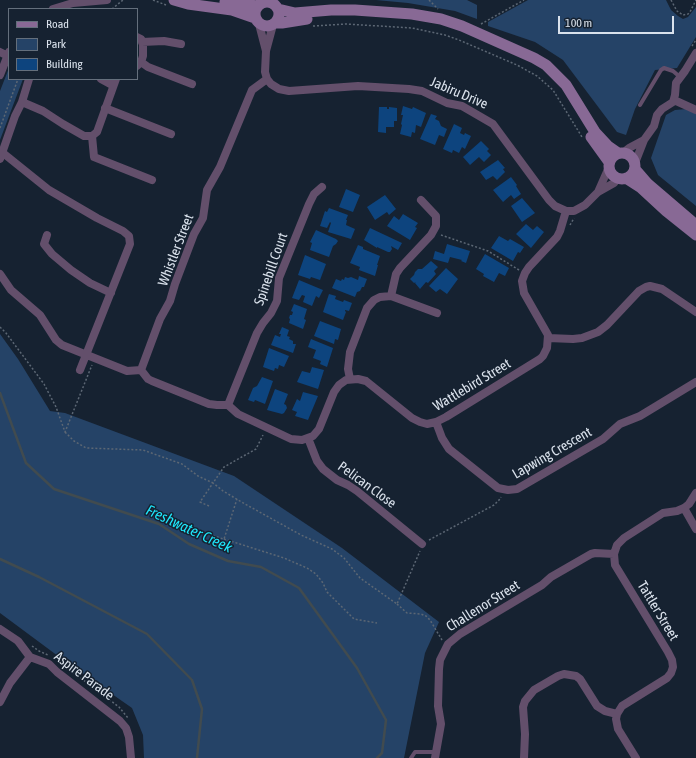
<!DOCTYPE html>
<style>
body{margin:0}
#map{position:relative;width:696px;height:758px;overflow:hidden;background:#162231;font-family:"Asap Condensed",sans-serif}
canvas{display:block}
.legend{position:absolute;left:8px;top:8px;width:130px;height:72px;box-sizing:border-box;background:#162231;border:1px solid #646f7c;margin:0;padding:5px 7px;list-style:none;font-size:12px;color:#dae2ec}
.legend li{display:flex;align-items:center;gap:8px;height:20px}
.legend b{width:20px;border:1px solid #646f7c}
.scale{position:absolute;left:558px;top:16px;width:116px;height:18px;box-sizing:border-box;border:2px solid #dae2ec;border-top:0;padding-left:5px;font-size:12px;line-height:14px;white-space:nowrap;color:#dae2ec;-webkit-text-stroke:3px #162231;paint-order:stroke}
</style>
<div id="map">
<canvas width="696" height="758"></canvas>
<ul class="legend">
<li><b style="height:5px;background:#886995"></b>Road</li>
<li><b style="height:11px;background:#254367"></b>Park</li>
<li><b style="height:11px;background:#0d447e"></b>Building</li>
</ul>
<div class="scale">100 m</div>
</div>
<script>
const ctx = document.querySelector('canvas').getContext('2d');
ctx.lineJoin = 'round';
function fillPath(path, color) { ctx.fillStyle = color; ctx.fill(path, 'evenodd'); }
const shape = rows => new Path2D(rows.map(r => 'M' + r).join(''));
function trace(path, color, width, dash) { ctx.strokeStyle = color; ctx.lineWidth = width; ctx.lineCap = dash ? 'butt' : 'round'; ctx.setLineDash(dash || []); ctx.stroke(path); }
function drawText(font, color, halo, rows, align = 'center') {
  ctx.font = font + ' "Asap Condensed",sans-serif'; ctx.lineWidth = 3; ctx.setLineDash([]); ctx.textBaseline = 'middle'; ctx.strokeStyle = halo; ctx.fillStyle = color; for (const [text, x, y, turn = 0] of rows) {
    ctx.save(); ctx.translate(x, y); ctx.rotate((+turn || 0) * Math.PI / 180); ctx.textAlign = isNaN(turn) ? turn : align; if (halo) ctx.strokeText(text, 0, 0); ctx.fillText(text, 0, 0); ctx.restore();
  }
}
fillPath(shape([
 [376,0,467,0,477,5,477,19,455,11,408,3],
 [528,0,666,0,671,10,678,16,683,19,688,17,696,7,696,37,677,68,655,70,635,109,626,135,617,132,563,60,535,42,488,26,488,22],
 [9,68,9,79,23,79,0,140,0,91],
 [687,109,696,114,696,206,658,175,651,158,666,115,675,110],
 [0,334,18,359,50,411,65,413,234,476,342,548,439,622,425,653,404,758,144,758,143,735,132,708,62,659,0,613]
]), '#254367');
trace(shape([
 [0,393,26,463,54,489,159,524,189,544,228,561,261,567,299,588,357,668,386,720,382,753,377,758],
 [0,559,39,577,147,634,192,680,202,709,197,758]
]), '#414b4f', 2.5);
fillPath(shape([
 [403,106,412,109,413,107,426,113,421,127,416,125,415,133,412,132,411,137,400,134,402,125,401,124,403,115,401,115],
 [379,107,387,107,387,109,389,109,389,107,397,108,397,121,394,121,394,127,386,127,386,133,378,132],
 [431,114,437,116,435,119,439,121,441,126,447,129,444,137,439,135,435,145,420,139],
 [454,124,462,128,460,133,464,135,465,133,471,136,465,149,462,147,459,153,453,150,452,153,443,149],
 [481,141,489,149,487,151,491,155,484,162,479,157,470,165,463,157],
 [498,160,505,168,503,169,505,172,497,180,493,176,486,180,480,172],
 [511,177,517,185,516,186,521,194,514,199,511,195,503,202,493,190],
 [346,189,360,195,353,212,339,207],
 [385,195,396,209,389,215,387,212,375,220,367,207],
 [522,198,535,213,522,222,511,206],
 [329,208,348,215,346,220,347,220,346,225,355,229,351,239,328,232,331,223,330,222,327,228,320,226,325,211,327,212],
 [403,214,418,223,415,227,417,228,410,240,387,226,394,216,399,220],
 [526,224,533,230,537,226,544,232,531,248,516,234],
 [370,228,402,243,398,250,391,246,392,249,390,252,388,252,377,247,377,248,364,240],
 [316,230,336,239,338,241,336,244,333,246,329,257,310,250,312,243,310,242],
 [499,236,508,241,510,239,524,247,520,253,518,252,513,261,491,248],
 [447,244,470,251,466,263,461,261,462,260,450,257,448,263,433,259,435,251,444,254],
 [358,245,363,247,363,249,380,256,377,265,378,265,375,276,359,270,360,267,350,263],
 [485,254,509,268,505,276,499,273,494,282,483,276,484,274,476,269],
 [305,255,326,264,320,280,311,277,310,279,298,275],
 [431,261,438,267,434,271,436,274,428,283,426,282,420,289,415,283,416,282,414,283,410,279,414,275,415,272,418,269,422,269],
 [446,268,458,279,447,294,440,289,436,292,429,286],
 [359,276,367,279,364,287,362,287,360,291,357,292,355,297,332,288,336,279,341,281,342,279,344,280,345,277,348,278,351,277,358,280],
 [299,280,323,290,319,298,316,296,312,306,303,302,305,296,302,295,299,300,292,298],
 [329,294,336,296,335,299,343,302,344,300,352,303,349,311,345,310,345,311,346,312,343,320,323,312],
 [294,304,307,309,304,319,306,320,303,329,289,323,290,319,289,318,290,315,292,315,293,312,291,311],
 [320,321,341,329,338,340,335,339,334,344,314,336],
 [282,327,289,330,287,336,290,337,289,339,293,341,293,344,296,344,293,353,271,345,275,335,280,337,281,334,279,334],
 [311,339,333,348,327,367,320,364,321,361,313,358,316,350,308,347],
 [269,348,289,356,284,367,279,365,278,369,275,368,274,371,263,367],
 [312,367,324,370,318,389,297,382,302,371,310,373],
 [262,377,273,381,265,404,255,400,254,402,248,400,253,388,257,386],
 [275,389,288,394,284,404,286,405,287,408,284,413,282,414,267,410],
 [303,392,318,396,308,420,295,416,297,412,292,410,297,399,300,401]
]), '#0d447e');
trace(shape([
 [153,0,166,5],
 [429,0,438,9],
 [671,0,677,11,683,15,688,14,690,12,696,0],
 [112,9,123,0],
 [481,24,524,0],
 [313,26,346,24,412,28,445,35,459,40,517,65,537,76,553,90,582,137],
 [692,46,696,40],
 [0,128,18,79],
 [570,225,574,218],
 [441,235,488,251,519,270],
 [0,327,6,333,44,384,56,407,65,432,92,365],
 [65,432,74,441,86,448,143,450,182,464,198,476,213,483,224,467,256,449,263,435],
 [209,506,200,502,213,483,223,491,245,504,301,535,332,549,344,558,360,578,397,604,420,551],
 [213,536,224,539,237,499],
 [224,539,284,558,307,568,316,574,323,583,327,592,354,619,377,623],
 [429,540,494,505,500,499,501,497],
 [397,604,407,613,421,614,426,616,430,620,442,640],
 [32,646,39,651,48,655],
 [58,661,119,707,128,718]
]), '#5c6774', 1.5, [2, 2]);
trace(shape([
 [640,105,661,70,664,68,673,71,680,77],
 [411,758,415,752,436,752]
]), '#634f6b', 4);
trace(shape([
 [53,9,73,3,107,0],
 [259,24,266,51],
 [273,25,266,51,265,72,267,79,271,84,279,89,289,91,358,86,409,89,422,91,447,103,462,106,493,124,549,200,555,206,566,211,574,211,585,205,598,192,614,183,618,178],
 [137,37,141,39,143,44,143,56,141,62,137,66],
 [142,42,164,41,181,44],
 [0,52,8,56],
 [141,62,148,67,192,84],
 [0,75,9,52],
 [101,79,112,85],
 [674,100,696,110],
 [22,102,43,111,63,124,84,136,92,136,97,132,116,79],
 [105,108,171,134],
 [92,136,94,157,152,180],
 [624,152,629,148,644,140],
 [3,153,49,190,97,218,123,231,129,236,130,244,80,370],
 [0,159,15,116,22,102,29,79],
 [635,163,644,140,654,126,657,115,662,109,673,102,675,95,676,83,685,71,696,53],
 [598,192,609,167],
 [47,235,44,244,52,254,71,270,90,283,111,293],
 [0,274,11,290,40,315,56,340,62,345,127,371,141,370,148,379,152,381,209,404,217,405,228,405,238,414,291,439,302,440,313,436,319,429,334,392,339,385,346,380,358,379,366,381,412,418,420,422,427,424,436,422,446,417,540,359,543,356,547,348,548,335,524,293,522,281,525,273,529,267,557,237,560,231,566,211],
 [391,296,396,274,400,268,431,235,436,226,436,216,421,200],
 [548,338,573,339,582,338,598,332,607,325,639,291,646,287,650,286,662,289,696,312],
 [141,370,160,319,170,301,175,284,194,234,203,218,207,190,220,167,252,90,267,79],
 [350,379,348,369,350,352,367,308,374,300,380,297,391,296,437,313],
 [228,405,257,333,263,323,271,313,277,301,279,278,309,204,314,194,322,187],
 [436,422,442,438,449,449,498,488,508,490,517,489,603,439,620,424,640,416,696,382],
 [308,438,317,461,323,469,337,480,348,485,357,491,422,544],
 [684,508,696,529],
 [0,629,18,641,30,657,49,664,57,672,120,721,126,728,129,737,131,758],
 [0,702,10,683,30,657],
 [435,758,441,724,438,706,439,669,440,660,448,644,460,634,542,585,551,577,591,554,595,553,614,554],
 [524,758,525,734,523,707,525,701,534,690,558,676,564,674,576,676,580,679,597,706,605,711,617,714],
 [636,758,618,729,616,719,617,714,622,706,667,678,671,673,673,667,672,660,668,652,615,565,614,554,617,545,624,538,663,513,677,511,684,508,689,504,696,493]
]), '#634f6b', 8);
trace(shape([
 [174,0,188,4,232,10,255,18],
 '255 14a12 12 0 1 1 24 0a12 12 0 1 1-24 0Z',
 [225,2,258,6],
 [278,9,295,13,331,10,355,10,412,14,441,19,462,26,534,58,546,65,566,85,595,132,608,146,618,153],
 [276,23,282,23,307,19],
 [591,137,609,162],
 '609 166a13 13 0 1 1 26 0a13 13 0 1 1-26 0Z',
 [635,169,648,184,696,225],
 [626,178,640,187,666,211,696,235]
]), '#886995', 11);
drawText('14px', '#dae2ec', '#162231', [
 ["Jabiru Drive",459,93,23],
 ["Whistler Street",176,250,-69],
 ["Spinebill Court",271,269,-71],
 ["Wattlebird Street",472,385,-31],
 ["Lapwing Crescent",552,453,-30],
 ["Pelican Close",367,485,36],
 ["Challenor Street",483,606,-32],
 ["Tattler Street",658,611,59],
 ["Aspire Parade",84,676,37]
]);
drawText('italic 15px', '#1ee7fc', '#162231', [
 ["Freshwater Creek",189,529,25]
]);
</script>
